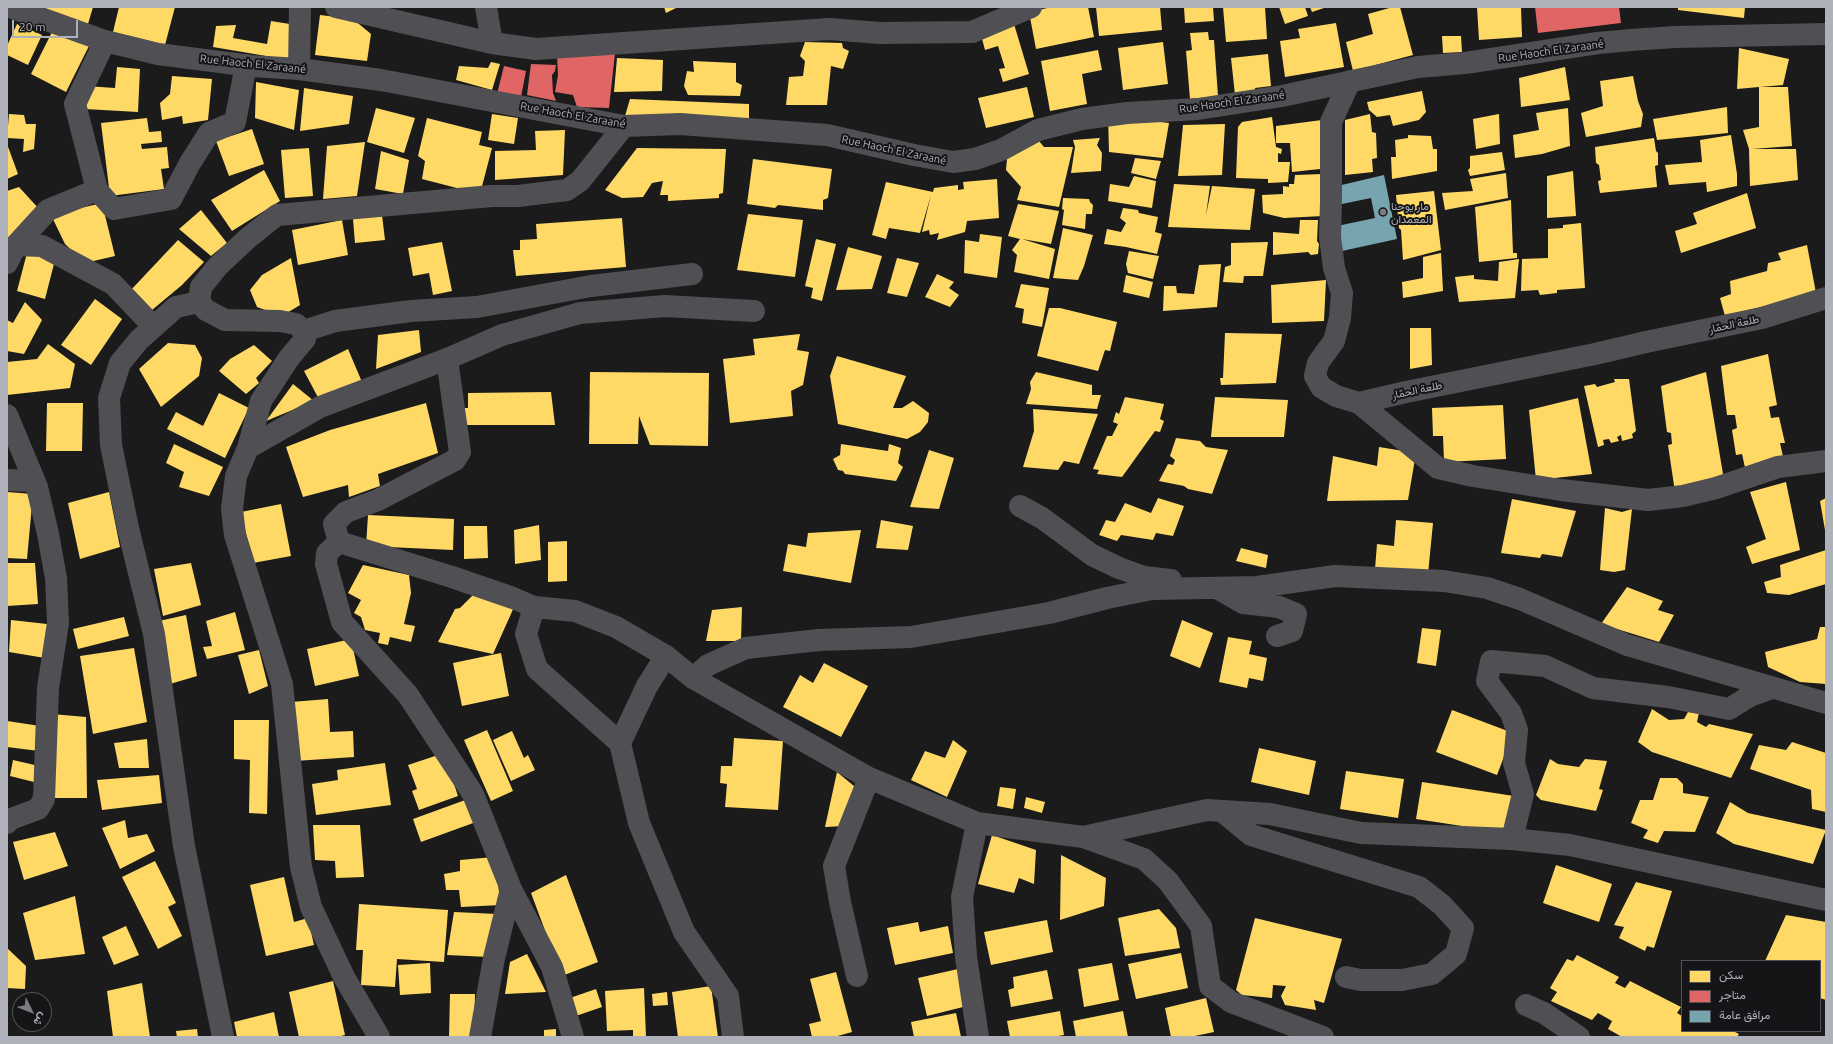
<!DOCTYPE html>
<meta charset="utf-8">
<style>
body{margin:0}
#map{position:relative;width:1833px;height:1044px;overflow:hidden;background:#1b1b1b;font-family:Ubuntu,Vazirmatn,sans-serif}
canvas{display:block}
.frame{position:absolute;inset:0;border:8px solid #aeb1ba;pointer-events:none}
.legend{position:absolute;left:1681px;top:960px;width:140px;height:72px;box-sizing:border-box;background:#151517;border:1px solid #525358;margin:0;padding:5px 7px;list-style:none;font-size:12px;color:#aeb1ba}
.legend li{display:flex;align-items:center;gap:8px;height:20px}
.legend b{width:20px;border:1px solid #525358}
.north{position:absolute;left:12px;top:992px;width:40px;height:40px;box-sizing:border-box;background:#151517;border:1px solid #525358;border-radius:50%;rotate:133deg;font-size:11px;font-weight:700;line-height:16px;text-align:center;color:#aeb1ba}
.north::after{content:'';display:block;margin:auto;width:14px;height:18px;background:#7b7c82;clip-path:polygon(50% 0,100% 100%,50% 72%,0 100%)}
.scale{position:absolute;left:12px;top:20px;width:66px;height:18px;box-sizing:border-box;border:2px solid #aeb1ba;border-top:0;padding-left:5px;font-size:12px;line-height:14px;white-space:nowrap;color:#aeb1ba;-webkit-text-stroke:3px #151517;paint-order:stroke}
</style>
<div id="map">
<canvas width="1833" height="1044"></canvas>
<div class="frame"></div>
<ul class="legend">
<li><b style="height:11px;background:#ffd966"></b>سكن</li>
<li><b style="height:11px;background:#e06666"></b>متاجر</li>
<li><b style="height:11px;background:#76a5af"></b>مرافق عامة</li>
</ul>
<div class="north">ش</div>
<div class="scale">20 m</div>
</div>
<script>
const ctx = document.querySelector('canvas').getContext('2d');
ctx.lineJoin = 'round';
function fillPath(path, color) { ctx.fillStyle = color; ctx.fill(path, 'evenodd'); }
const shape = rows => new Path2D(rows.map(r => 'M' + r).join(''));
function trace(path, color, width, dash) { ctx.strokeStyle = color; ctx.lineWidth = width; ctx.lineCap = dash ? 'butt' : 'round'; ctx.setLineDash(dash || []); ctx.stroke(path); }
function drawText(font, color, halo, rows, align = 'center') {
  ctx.font = font + ' Ubuntu,Vazirmatn,sans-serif'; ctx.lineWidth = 4; ctx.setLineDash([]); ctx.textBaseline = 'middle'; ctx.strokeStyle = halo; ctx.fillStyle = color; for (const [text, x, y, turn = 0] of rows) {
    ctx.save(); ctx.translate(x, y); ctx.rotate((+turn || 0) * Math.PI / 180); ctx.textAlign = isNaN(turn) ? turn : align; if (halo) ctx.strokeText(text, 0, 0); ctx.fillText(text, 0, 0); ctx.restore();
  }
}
fillPath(shape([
 [31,7,93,7,88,24],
 [119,7,175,7,165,45,113,32],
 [664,7,678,7,666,13],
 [1052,7,1088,7,1094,37,1036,49,1029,12],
 [1096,7,1160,7,1162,30,1099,36],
 [1184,7,1213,7,1214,21,1185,23],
 [1223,7,1265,7,1267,39,1226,42],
 [1279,7,1305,7,1308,16,1285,24],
 [1310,7,1327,7,1312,12],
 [1393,7,1400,7,1413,55,1353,71,1346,42,1373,34,1368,14],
 [1477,7,1521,7,1522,37,1479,40],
 [1678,7,1745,7,1744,18,1678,10],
 [320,15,353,19,371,34,367,61,315,55],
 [271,21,296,25,290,60,213,47,216,26,236,25,233,38,267,44],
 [1336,23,1344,67,1285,77,1280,41,1300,38,1298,29],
 [17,24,42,35,28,65,7,55,7,46],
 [1014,24,1029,74,1003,82,999,69,1005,68,998,46,985,50,981,35],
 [54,28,89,46,66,92,31,74],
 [1208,32,1209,40,1214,40,1218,96,1190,99,1186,51,1192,50,1190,33],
 [1442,36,1461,36,1462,52,1443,53],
 [805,42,842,43,843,48,849,51,843,69,831,66,827,105,786,105,789,77,803,76,805,61,800,56],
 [1163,42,1168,84,1123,90,1118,48],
 [1739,48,1789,59,1783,85,1760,87,1788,87,1792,146,1752,149,1796,149,1798,180,1750,186,1749,149,1743,130,1759,127,1759,87,1737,89],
 [1098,50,1102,70,1082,74,1087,104,1050,111,1041,61],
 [1268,54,1271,86,1255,88,1255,93,1235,95,1231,58],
 [617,58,663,60,662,91,614,92],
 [693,61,736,63,736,82,742,85,740,96,688,95,684,86,687,71,694,72],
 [491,62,500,64,492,90,456,80,459,66,488,68],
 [117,67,140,69,138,112,85,109,86,86,115,88],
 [1565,67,1570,100,1521,107,1519,78],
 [172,76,212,79,208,120,183,124,182,116,162,120,160,103,170,94],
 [1633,76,1638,101,1643,114,1641,127,1586,137,1581,113,1603,106,1600,81],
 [256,82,299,90,294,130,255,118],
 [1027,87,1034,117,986,128,978,98],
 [304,88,353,96,349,124,300,131],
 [1422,91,1426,112,1419,120,1393,126,1390,115,1377,117,1369,110,1367,102],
 [630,99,749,104,749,123,625,116],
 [1727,107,1728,133,1657,140,1653,119],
 [376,108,415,118,404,153,367,142],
 [1568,108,1570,146,1542,154,1515,158,1513,135,1539,130,1536,113],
 [9,114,24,115,26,124,36,124,34,149,23,152,24,139,7,138],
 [492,114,518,118,514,144,488,140],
 [1370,114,1372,132,1376,133,1377,158,1372,159,1373,172,1345,175,1345,120],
 [1499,114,1500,144,1476,149,1473,119],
 [1108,116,1169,123,1163,158,1109,152],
 [1272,117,1276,147,1282,149,1281,154,1278,153,1278,162,1290,162,1288,182,1268,183,1268,179,1236,178,1238,127,1242,122],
 [147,118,149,132,161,131,162,142,141,144,142,149,167,147,169,168,161,169,164,189,110,196,101,123],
 [427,118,482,132,479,145,492,148,480,194,422,179,425,161,418,156],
 [1322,120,1320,169,1292,172,1290,143,1276,143,1276,126],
 [1225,124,1222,175,1178,176,1183,125],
 [252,129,264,164,229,176,216,141],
 [565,130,563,175,495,180,495,151,536,150,535,131],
 [1408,135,1431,136,1433,149,1437,149,1437,171,1392,179,1391,157,1396,157,1395,140,1408,138],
 [1731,135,1737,174,1737,186,1707,192,1706,182,1669,185,1665,165,1702,162,1700,140],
 [1100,138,1097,145,1102,153,1101,171,1071,173,1075,147,1073,140],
 [1654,138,1656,151,1658,153,1658,165,1655,166,1657,187,1600,193,1598,181,1601,180,1599,165,1596,163,1595,147],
 [1039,141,1044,147,1073,147,1059,207,1017,200,1021,187,1006,170,1007,159],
 [365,142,357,196,323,199,327,146],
 [7,144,18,174,7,179],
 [309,148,313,196,285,198,281,150],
 [637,148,726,149,723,193,719,194,719,198,668,201,668,195,660,195,663,181,652,183,643,197,622,198,605,190],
 [381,151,409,160,403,194,375,189],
 [1502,152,1505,170,1470,176,1468,170,1470,168,1470,156],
 [1135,158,1161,161,1156,179,1131,173],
 [753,159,832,169,828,198,823,200,823,210,778,205,775,208,747,204],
 [264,170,280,201,232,231,211,200],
 [1573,171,1576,216,1547,218,1547,176],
 [1506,173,1508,198,1445,210,1442,193,1473,191,1470,179],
 [1323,174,1323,216,1284,218,1263,213,1262,195,1283,194,1283,186,1289,187,1289,184,1294,184,1295,175],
 [1134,176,1156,181,1152,208,1108,201,1110,184,1129,187],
 [997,179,999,218,967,221,965,232,937,240,939,233,930,235,929,230,922,232,931,195,920,233,889,228,886,239,872,235,886,182,933,192,934,188,958,185,958,190,964,189,963,182],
 [1174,184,1210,186,1206,215,1212,186,1255,189,1250,230,1168,227],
 [19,187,40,210,7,245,7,191],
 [1434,191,1441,250,1403,260,1401,230,1399,228,1396,195],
 [1747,193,1756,228,1681,253,1675,231,1697,224,1693,213],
 [1063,198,1089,199,1090,202,1093,205,1092,214,1086,214,1085,229,1062,225,1064,210,1062,209],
 [1511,200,1513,253,1517,253,1517,258,1479,262,1475,207],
 [102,203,115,256,85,263,65,244,51,215],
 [1018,204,1059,211,1051,244,1022,239,1055,249,1049,279,1014,272,1017,255,1012,250,1020,239,1008,236],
 [1123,208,1138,210,1139,213,1158,217,1155,232,1162,234,1157,254,1126,247,1104,244,1107,229,1121,232,1126,223,1120,218],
 [201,210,227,243,211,256,179,229],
 [748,214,803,220,795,277,737,270],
 [382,215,385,240,355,243,353,219],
 [622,218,626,267,516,276,513,250,520,250,520,240,537,239,536,224],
 [342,220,348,255,298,265,292,230],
 [1300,220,1318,220,1317,241,1319,244,1318,254,1311,255,1308,252,1273,255,1273,232,1299,234],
 [1581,223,1585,288,1557,290,1557,293,1540,295,1538,290,1521,291,1522,259,1548,258,1548,229,1563,228,1563,225],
 [1063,228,1093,235,1084,266,1078,280,1053,278],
 [980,234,1002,237,997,278,964,273,965,240,979,242],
 [816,239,836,244,822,301,811,298,813,288,805,286],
 [178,240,204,262,182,285,152,310,129,292],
 [442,242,452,291,433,295,429,273,413,276,408,248],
 [1268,242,1263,276,1244,276,1243,283,1223,282,1225,267,1231,265,1231,243],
 [1807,245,1816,293,1725,316,1720,298,1731,294,1730,281,1767,271,1768,263,1781,260,1778,253],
 [848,247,882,256,872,289,836,290],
 [1129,251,1159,256,1153,279,1128,273,1126,264],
 [27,253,55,260,45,299,17,291],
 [1441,253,1443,291,1403,298,1402,282,1423,278,1423,257],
 [291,258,300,305,282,316,257,307,250,290,262,275],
 [897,258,919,263,907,297,887,293],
 [1519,259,1515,298,1459,302,1455,277,1474,275,1474,279,1498,281,1499,262],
 [1221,264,1217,307,1163,311,1164,286,1176,286,1177,293,1194,294,1199,265],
 [937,274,954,282,949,288,959,295,950,307,925,297],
 [1126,275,1153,282,1149,298,1123,292],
 [1326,280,1324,321,1272,323,1271,285],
 [1021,284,1049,288,1042,327,1022,323,1024,309,1015,307],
 [95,299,122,319,91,365,61,345],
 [25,302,42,320,24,354,7,351,7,320,13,323],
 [1049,308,1060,308,1117,322,1110,351,1105,350,1098,371,1037,356],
 [1410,328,1431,328,1432,365,1410,369],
 [419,330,421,352,376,369,378,335],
 [1225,333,1282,334,1276,383,1221,385,1220,378,1223,378],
 [800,334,797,350,809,352,803,385,791,391,793,416,730,423,723,359,755,355,753,339],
 [168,343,195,345,202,358,199,376,161,407,139,369],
 [48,344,75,364,70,388,7,395,7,362,37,359],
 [254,345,272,361,256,378,259,383,246,394,219,371,230,359],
 [348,349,362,382,321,403,304,371],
 [1768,354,1777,405,1769,407,1771,418,1779,417,1785,443,1780,443,1784,461,1746,472,1742,454,1736,455,1732,430,1737,428,1735,415,1727,415,1721,366],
 [837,356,906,376,893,408,902,408,913,401,929,413,928,422,920,432,907,439,838,424,830,376],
 [590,372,709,373,708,446,650,445,639,416,638,444,589,444],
 [1036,372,1092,385,1092,395,1101,395,1097,409,1026,404,1031,389,1030,382],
 [1706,372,1724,480,1675,492,1668,445,1672,444,1671,433,1667,432,1661,386],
 [1614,379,1629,379,1636,431,1632,434,1633,438,1622,441,1621,435,1617,437,1619,441,1611,443,1609,439,1603,440,1604,445,1598,447,1584,386,1595,384,1597,387,1615,382],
 [293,384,314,401,266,421],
 [551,392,555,425,460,425,459,408,468,408,468,393],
 [219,393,249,408,225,458,167,429,176,412,203,426],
 [1125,397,1164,404,1160,419,1164,421,1160,432,1155,431,1122,477,1097,474,1099,470,1093,469,1107,436,1112,436,1118,424,1113,422,1116,412,1119,414],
 [1215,397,1288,400,1284,437,1211,437],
 [1578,398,1592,474,1536,480,1529,410],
 [47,403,83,403,82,451,46,451],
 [426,403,438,453,378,474,380,486,349,497,348,485,303,497,286,447,330,430],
 [1503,405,1506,459,1444,462,1443,436,1433,436,1432,408],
 [1033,409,1098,414,1079,464,1064,461,1058,470,1023,467,1034,431],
 [1176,438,1200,441,1206,447,1228,450,1212,494,1188,489,1184,486,1159,481,1168,464,1173,465,1175,460,1170,456],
 [174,444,223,467,209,496,179,487,184,472,166,463],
 [841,444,888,451,889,444,901,448,898,463,903,467,896,481,845,474,843,471,838,470,833,459,840,455],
 [1379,447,1416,453,1408,500,1327,501,1333,456,1377,466],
 [929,450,954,458,939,509,910,507],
 [1786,482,1800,550,1752,564,1746,547,1766,539,1750,492],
 [7,492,33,494,27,559,7,558],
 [109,492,120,547,80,559,68,503],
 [1158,498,1184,506,1173,536,1156,533,1153,540,1121,535,1117,541,1099,535,1106,520,1115,522,1125,503,1151,513],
 [1826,498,1826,530,1825,530,1820,501],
 [1512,499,1576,511,1562,557,1542,554,1540,558,1501,553],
 [281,504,291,556,253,563,241,512],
 [1605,508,1622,512,1632,509,1625,570,1614,572,1600,570],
 [368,515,454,519,453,550,366,546],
 [881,520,913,526,908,550,876,548],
 [1396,520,1433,523,1428,574,1375,569,1377,544,1394,546],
 [539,525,541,560,515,564,514,530],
 [464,526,487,526,488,558,464,559],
 [861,530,851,583,783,571,788,544,806,547,808,533],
 [567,541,567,581,548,582,548,542],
 [1241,548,1268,555,1266,568,1236,561],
 [1826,550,1826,584,1789,595,1767,593,1764,582,1781,577,1780,565],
 [7,563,35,563,38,604,7,606],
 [191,563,201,605,163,616,154,569],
 [363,565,409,575,411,593,404,624,415,626,411,642,390,637,388,645,378,643,380,633,365,630,361,617,354,613,361,600,348,593],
 [1627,587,1663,601,1658,610,1674,615,1659,642,1601,624],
 [477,591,515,605,493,654,438,642,455,609,460,608],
 [742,607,741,641,706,641,712,610],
 [235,612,245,650,207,659,203,647,212,646,206,621],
 [186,615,197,676,170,684,159,621],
 [124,617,129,636,78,649,73,629],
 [11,620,47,624,45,658,9,652],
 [1182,620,1213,633,1200,668,1170,656],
 [1820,627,1826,627,1826,684,1800,682,1768,667,1765,652,1817,639],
 [1422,628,1441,630,1436,666,1417,663],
 [1228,637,1252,641,1249,654,1267,658,1263,681,1249,678,1247,688,1219,682],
 [351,639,359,676,315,686,307,649],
 [134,648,147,722,93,734,80,656],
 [259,650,268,686,249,694,238,655],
 [501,653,509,696,462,706,453,663],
 [824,663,868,686,841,737,783,707,800,675,813,683],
 [328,699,330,732,353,731,354,757,295,761,291,702],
 [1652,709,1669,720,1684,719,1688,712,1699,713,1697,722,1706,727,1709,724,1753,734,1731,778,1652,752,1638,742],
 [1452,710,1513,733,1497,775,1436,752],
 [52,714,86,717,87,798,52,798],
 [234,720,269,720,267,814,249,813,250,760,234,759],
 [7,721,47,727,39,751,7,747],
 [487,730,513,791,491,801,464,740],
 [512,731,524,758,528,755,535,770,511,781,493,740],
 [734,738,783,741,778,810,725,807,727,784,720,783,721,766,732,766],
 [147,739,149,768,119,768,114,743],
 [953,740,967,751,947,797,911,780,925,751,945,758],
 [1792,742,1826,753,1826,812,1812,809,1811,790,1750,769,1759,745,1786,750],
 [1259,748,1316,761,1309,795,1251,782],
 [438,755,447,763,458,796,419,810,412,791,417,789,408,765],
 [1550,759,1558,764,1579,767,1585,759,1607,761,1599,789,1603,790,1596,811,1541,800,1536,795],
 [13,760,39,766,38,783,10,776],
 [385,763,391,805,316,815,312,784,338,780,337,770],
 [1346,771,1404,779,1398,818,1340,809],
 [837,772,860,791,845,826,825,827],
 [159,775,162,803,102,810,97,780],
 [1660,778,1677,778,1683,784,1683,793,1709,797,1695,832,1664,831,1658,843,1643,838,1648,830,1631,823,1640,800,1653,800],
 [1422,782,1514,796,1508,833,1416,819],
 [1000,787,1016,789,1013,809,997,806],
 [1026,797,1045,802,1042,813,1024,808],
 [468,799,476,822,421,842,413,819],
 [1730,802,1748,813,1826,830,1813,864,1734,844,1716,833],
 [125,820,128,838,147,834,155,851,120,869,102,828],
 [313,825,360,825,364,877,336,878,335,861,315,860],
 [55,832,68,866,24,880,13,842],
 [992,835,1036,850,1034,884,1019,878,1014,893,978,884],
 [1061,855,1106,878,1104,906,1060,920],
 [494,857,501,905,461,907,459,890,446,890,444,874,460,871,460,860],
 [155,861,176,903,168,907,182,936,158,949,122,877],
 [1556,865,1612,884,1599,922,1543,903],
 [566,875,598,962,562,976,531,893],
 [284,877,294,922,308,918,314,945,266,956,250,885],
 [1636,882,1672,891,1654,948,1647,946,1645,951,1619,938,1624,927,1614,925],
 [75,896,85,954,35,960,23,913],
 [359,904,448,910,444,962,397,959,395,987,361,985,363,950,356,950],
 [1159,909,1176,928,1180,948,1125,956,1118,918],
 [454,912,497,914,489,957,447,955],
 [1786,915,1826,922,1826,1000,1820,998,1820,961,1765,961],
 [1255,918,1342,939,1324,1003,1314,1000,1316,1010,1285,1005,1281,996,1286,986,1273,985,1272,998,1242,995,1236,990],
 [1047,920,1053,952,991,965,984,932],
 [918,922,920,932,948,926,953,953,895,965,887,928],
 [126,926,139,955,114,965,102,937],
 [7,948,26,966,25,989,7,988],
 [1181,953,1188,988,1136,999,1128,964],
 [527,954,546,992,505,994,510,962],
 [1577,955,1619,977,1615,983,1625,988,1630,981,1681,1007,1677,1013,1682,1016,1682,1031,1733,1031,1739,1034,1737,1037,1622,1037,1608,1029,1612,1021,1598,1013,1592,1020,1551,1001,1557,992,1550,988,1567,959,1573,961],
 [430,963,431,993,400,995,398,965],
 [1112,963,1119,1000,1084,1007,1078,969],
 [958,969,967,1006,927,1016,918,978],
 [1047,970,1053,999,1011,1007,1008,990,1014,988,1013,977],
 [836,972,852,1032,834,1037,812,1037,809,1024,821,1021,810,979],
 [333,981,345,1035,337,1037,299,1037,289,992],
 [142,983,150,1037,113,1037,107,991],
 [711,986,718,1037,678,1037,672,992],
 [644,988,646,1037,633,1037,633,1030,607,1031,605,991],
 [596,989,602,1007,573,1017,567,999],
 [667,992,668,1005,653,1006,652,994],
 [450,994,475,994,474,1037,449,1037],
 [1206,998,1214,1032,1190,1037,1171,1037,1165,1008],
 [1060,1011,1064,1035,1052,1037,1010,1037,1007,1021],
 [1123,1011,1128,1037,1076,1037,1073,1021],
 [274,1012,279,1037,237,1037,234,1022],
 [956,1013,961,1037,914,1037,911,1022],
 [197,1029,198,1037,177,1037,176,1031],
 [556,1029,556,1037,544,1037,544,1030]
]), '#ffd966');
fillPath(shape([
 [1535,7,1619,7,1621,23,1538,33],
 [615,53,609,108,577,107,573,95,555,92,558,75,557,55],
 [531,64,556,65,555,71,552,75,553,93,556,101,527,95],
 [504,66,526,71,521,97,497,94]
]), '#e06666');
fillPath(shape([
 [1384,175,1397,239,1342,251,1337,226,1375,218,1371,198,1337,205,1333,187]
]), '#76a5af');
trace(shape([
 [10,7,105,41,158,54,251,66,299,69,381,80,624,126,680,124,827,135,914,155,953,162,975,159,1001,150,1038,130,1082,119,1127,113,1198,109,1282,96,1418,67,1465,63,1598,43,1631,40,1675,37,1826,34],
 [336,7,492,43,536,49,829,29,880,33,972,32,1031,7],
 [486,7,492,43],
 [299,69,300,7],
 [1350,81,1331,122,1331,201,1330,237,1334,268,1342,293,1340,318,1334,341,1318,363,1315,376,1321,387,1336,396,1359,403,1406,392,1595,354,1646,342,1762,318,1826,298],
 [97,190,114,209,171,199,190,163,209,133,235,122,246,65],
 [16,245,42,246,113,284,154,327],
 [7,263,16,245,48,210,97,190,75,104,105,41],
 [199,302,176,307,139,340,120,363,109,398,111,445,128,528,154,634,184,846,223,1037],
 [304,331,335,321,411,311,477,307,591,286,692,274],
 [1359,403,1438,468,1473,476,1561,490,1648,500,1683,496,1716,488,1778,467,1826,461],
 [7,415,37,487,48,534,56,578,58,623,48,688,44,799,38,809,11,819,7,823],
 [248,448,320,407,447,359,502,335,580,313,665,306,754,311],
 [7,480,34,481],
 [1020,506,1042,518,1092,555,1119,568,1144,577,1171,580],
 [339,542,334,524,346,512,378,500,455,460,460,452,447,359],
 [1217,588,1243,603,1279,607,1296,614,1292,631,1277,636],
 [534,607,526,634,537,669,620,743],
 [666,656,647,686,620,743,639,823,684,932,728,996,733,1037],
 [693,678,708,665,746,648,819,640,911,637,1049,613,1107,598,1152,589,1257,587,1335,576,1444,581,1487,588,1520,599,1627,645,1826,703],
 [1222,811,1251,835,1419,887,1442,905,1463,928,1456,954,1432,974,1402,980,1361,980,1346,977],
 [977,823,962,897,966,957,978,1037],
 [1083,837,1207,810,1270,814,1361,833,1512,839,1570,845,1826,900],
 [1512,839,1523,794,1514,763,1517,730,1511,713,1487,681,1491,661,1545,666,1593,688,1668,697,1729,709,1750,696,1772,688],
 [511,889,552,967,573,1037],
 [857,976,840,902,834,866,869,778],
 [1526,1005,1544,1013,1579,1037],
 [379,1037,344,977,311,907,301,867,282,684,235,535,232,509,236,476,248,448,261,401,289,358,305,339,304,331,296,324,280,321,225,320,206,310,199,302,201,287,218,266,248,238,277,215,492,196,518,196,567,190,580,181,624,126],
 [480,1037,494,958,511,889,473,794,408,695,342,622,326,564,327,553,339,542,452,577,513,598,534,607,575,611,616,627,666,656,693,678,869,778,977,823,1083,837,1144,859,1168,881,1201,926,1210,986,1231,1002,1323,1037]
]), '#505054', 22);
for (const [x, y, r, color] of [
 [1383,212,4,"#7b7c82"]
]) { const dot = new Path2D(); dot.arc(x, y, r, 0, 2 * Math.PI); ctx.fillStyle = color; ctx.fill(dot); trace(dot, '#151517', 1.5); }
drawText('11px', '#aeb1ba', '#151517', [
 ["Rue Haoch El Zaraané",1551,51,-8],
 ["Rue Haoch El Zaraané",253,64,6],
 ["Rue Haoch El Zaraané",1232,102,-8],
 ["Rue Haoch El Zaraané",573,115,10],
 ["Rue Haoch El Zaraané",894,150,12],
 ["طلعة الحمّار",1734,324,-12],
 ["طلعة الحمّار",1417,390,-12]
]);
drawText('11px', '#aeb1ba', '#151517', [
 ["مار يوحنا",1391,206],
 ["المعمدان",1391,219]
], 'left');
</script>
